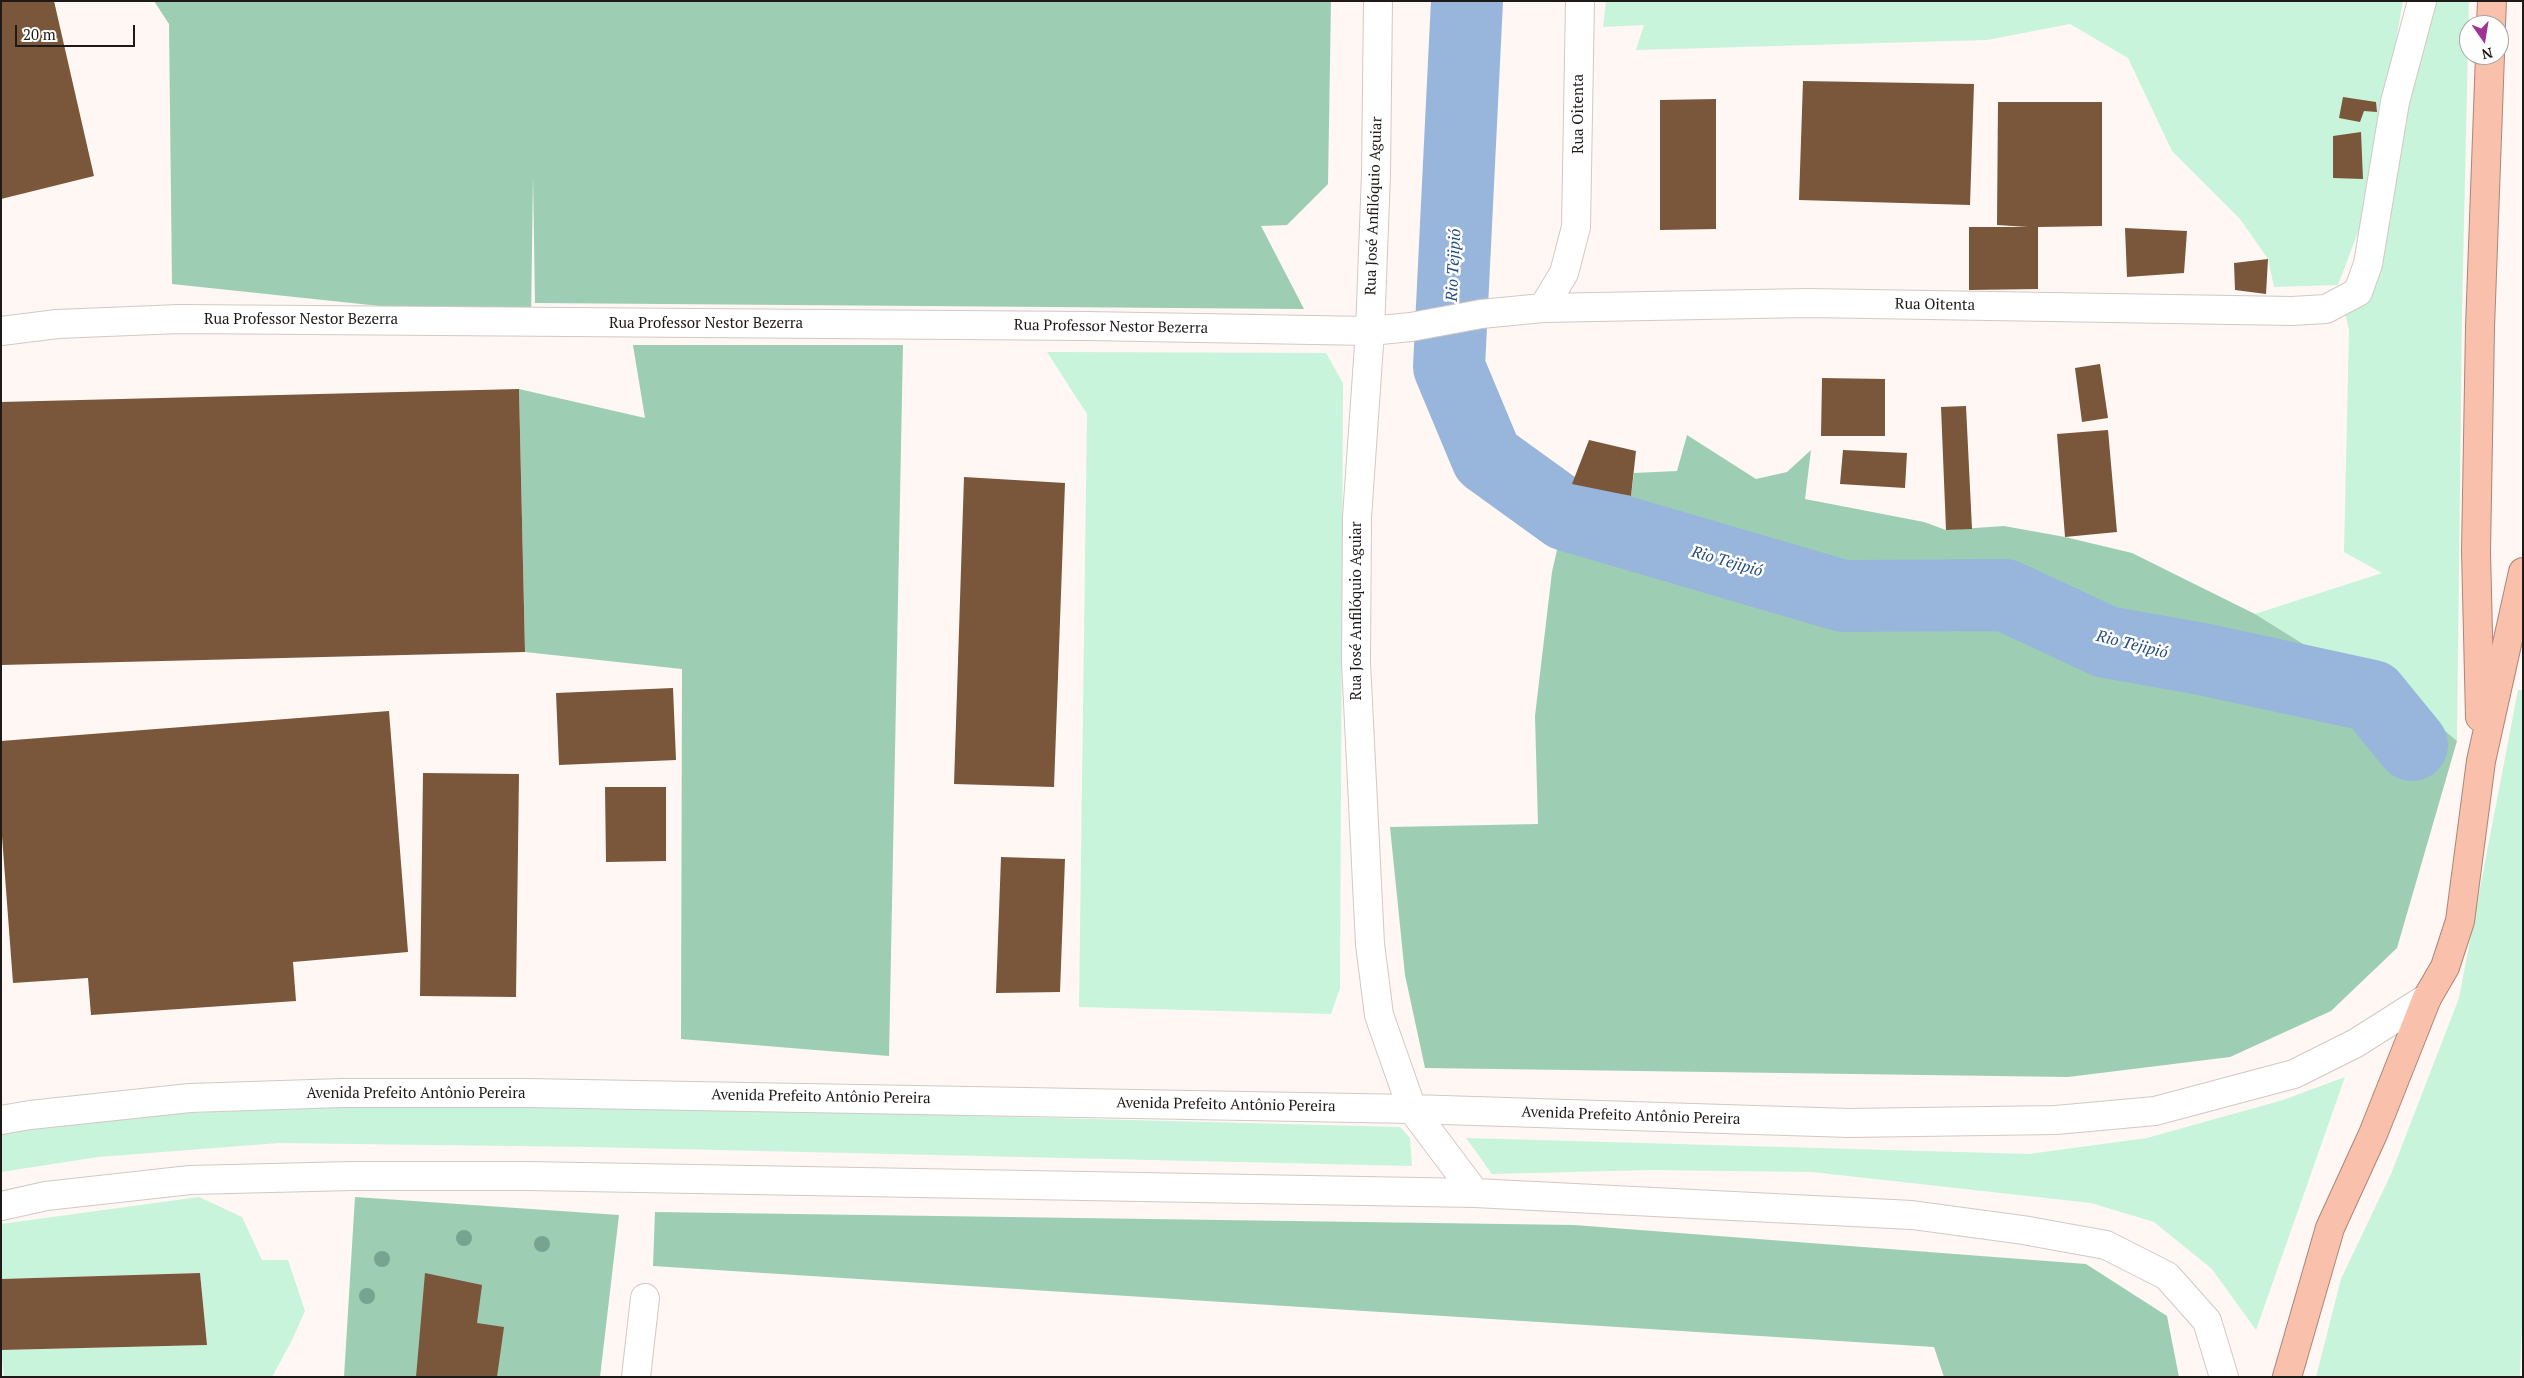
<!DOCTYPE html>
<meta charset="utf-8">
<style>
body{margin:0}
#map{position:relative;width:2524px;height:1378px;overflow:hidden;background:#fef7f4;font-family:"PT Serif",serif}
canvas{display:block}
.frame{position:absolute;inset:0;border:2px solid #1e1a18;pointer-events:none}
.north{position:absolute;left:2459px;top:15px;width:50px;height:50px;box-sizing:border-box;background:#fff;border:1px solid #a5a3a3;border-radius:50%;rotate:167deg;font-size:14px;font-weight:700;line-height:20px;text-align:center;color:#1e1a18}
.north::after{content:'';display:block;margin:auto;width:18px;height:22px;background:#9f3495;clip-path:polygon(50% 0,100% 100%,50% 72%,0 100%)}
.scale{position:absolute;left:15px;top:25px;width:120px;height:22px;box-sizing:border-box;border:2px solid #1e1a18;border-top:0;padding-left:6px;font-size:15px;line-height:18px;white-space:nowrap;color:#1e1a18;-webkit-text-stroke:4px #fff;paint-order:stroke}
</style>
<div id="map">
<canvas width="2524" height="1378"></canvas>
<div class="frame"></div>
<div class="north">N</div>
<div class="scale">20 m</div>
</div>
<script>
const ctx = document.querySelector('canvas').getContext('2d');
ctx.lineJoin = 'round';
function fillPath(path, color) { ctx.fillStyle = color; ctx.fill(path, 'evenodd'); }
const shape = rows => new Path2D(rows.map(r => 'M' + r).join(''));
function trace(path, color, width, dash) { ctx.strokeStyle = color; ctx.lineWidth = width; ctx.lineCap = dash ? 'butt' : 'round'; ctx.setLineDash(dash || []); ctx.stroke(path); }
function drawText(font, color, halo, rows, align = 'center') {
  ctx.font = font + ' "PT Serif",serif'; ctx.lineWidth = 5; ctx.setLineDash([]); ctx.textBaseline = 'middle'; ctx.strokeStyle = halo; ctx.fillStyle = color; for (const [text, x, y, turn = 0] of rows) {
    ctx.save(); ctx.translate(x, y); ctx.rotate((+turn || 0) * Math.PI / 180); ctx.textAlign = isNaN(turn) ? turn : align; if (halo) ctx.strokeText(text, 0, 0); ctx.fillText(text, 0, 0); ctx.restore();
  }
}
fillPath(shape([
 [1606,1,2403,1,2366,211,2338,285,2274,287,2268,259,2240,219,2172,151,2128,58,2070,24,1987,40,1636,50,1644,25,1603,27],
 [2435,1,2469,1,2462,311,2457,741,2382,677,2316,652,2255,614,2382,573,2344,552,2349,330,2344,308],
 [1047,352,1326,353,1343,383,1340,988,1331,1014,1079,1007,1087,414],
 [2518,690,2523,690,2523,1299,2520,1377,2316,1377,2341,1279,2391,1174,2459,998],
 [2345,1077,2256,1330,2212,1269,2154,1222,2091,1203,1812,1172,1651,1170,1492,1174,1466,1138,2029,1154,2147,1138,2283,1100],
 [363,1105,783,1111,1400,1127,1410,1138,1412,1166,589,1147,279,1143,98,1157,1,1172,1,1130,190,1113],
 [199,1197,242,1217,262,1260,288,1260,305,1311,292,1340,272,1377,4,1377,1,1350,207,1345,200,1273,1,1279,1,1224]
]), '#c7f4db');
fillPath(shape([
 [154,1,1331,1,1328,184,1287,225,1261,226,1304,309,535,303,533,175,531,322,172,284,169,24],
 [633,345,903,345,889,1056,681,1039,682,669,525,652,519,389,645,418],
 [1687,435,1756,479,1787,472,1811,450,1805,499,1924,522,1946,530,2004,526,2065,537,2132,553,2255,614,2316,652,2382,677,2457,741,2397,948,2331,1011,2230,1057,2068,1077,1425,1068,1405,975,1390,827,1538,824,1535,716,1552,572,1572,484,1631,496,1634,473,1677,471],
 [355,1197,619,1215,600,1377,344,1377],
 [655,1212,1574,1225,2086,1264,2167,1316,2179,1377,1944,1377,1934,1347,653,1266]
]), '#9dceb3');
trace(shape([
 [1467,1,1449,367,1487,458,1566,515,1843,596,2005,595,2106,642,2202,659,2372,696,2412,745]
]), '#98b6db', 72);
fillPath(shape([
 [1,1,54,1,94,176,1,199],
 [1803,81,1974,84,1970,205,1799,200],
 [2343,97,2376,102,2377,112,2364,111,2360,122,2339,118],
 [1716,99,1716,229,1660,230,1660,100],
 [1998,102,2102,102,2102,226,2038,227,2038,289,1969,290,1969,227,2028,227,1997,225],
 [2361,132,2363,179,2333,178,2333,136],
 [2125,228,2187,231,2184,273,2127,277],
 [2268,259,2266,294,2235,290,2234,263],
 [2100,364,2108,418,2082,422,2075,368],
 [1822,378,1885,379,1885,436,1821,436],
 [519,389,525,652,1,665,1,402],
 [1966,406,1972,529,1946,530,1941,407],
 [2108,430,2117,532,2065,537,2057,434],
 [1589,440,1636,451,1631,496,1572,484],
 [1843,450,1907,453,1905,488,1840,484],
 [964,477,1065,483,1054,787,954,784],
 [673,688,676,760,559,765,556,693],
 [389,711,408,952,293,962,296,1001,91,1015,88,978,13,983,1,823,1,741],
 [423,773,519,774,516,997,420,996],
 [605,787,666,787,666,861,606,862],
 [1001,857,1065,859,1060,992,996,993],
 [200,1273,207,1345,1,1350,1,1279],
 [425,1273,482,1285,477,1323,504,1327,497,1377,416,1377]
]), '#7a563a');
const minor = shape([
 [1378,1,1376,174,1370,331,1357,517,1356,662,1370,944,1379,1015,1412,1109,1475,1193],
 [1543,308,1808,303,2292,311,2326,309,2358,292,2368,264,2395,102,2422,1],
 [1,331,57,324,180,319,1086,326,1370,331,1411,327,1481,314,1543,308,1564,273,1576,227,1580,1],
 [1,1120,30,1115,190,1098,342,1093,527,1093,1412,1109,1849,1123,2056,1120,2155,1111,2294,1074,2356,1043,2427,998],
 [1,1206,46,1196,190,1180,352,1176,527,1176,1475,1193,1912,1215,2023,1230,2106,1245,2167,1276,2207,1321,2224,1377],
 [636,1377,645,1298]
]);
const highway = shape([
 [2491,25,2492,1],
 [2480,717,2476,551,2480,328,2490,55],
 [2287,1377,2330,1228,2373,1134,2427,998,2445,967,2460,921,2481,761,2523,572]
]);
trace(minor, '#d3c8c3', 30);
trace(highway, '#ac8678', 30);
trace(minor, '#fff', 28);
trace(highway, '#f9c0ab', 28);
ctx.fillStyle = '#76a490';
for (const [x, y] of [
 [464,1238],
 [542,1244],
 [382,1259],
 [367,1296]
]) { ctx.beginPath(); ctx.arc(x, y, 8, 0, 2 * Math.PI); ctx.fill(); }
drawText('15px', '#1e1a18', '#fff', [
 ["Rua Oitenta",1579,114,-90],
 ["Rua José Anfilóquio Aguiar",1374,206,-88],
 ["Rua Oitenta",1935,305,1],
 ["Rua Professor Nestor Bezerra",301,320],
 ["Rua Professor Nestor Bezerra",706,324],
 ["Rua Professor Nestor Bezerra",1111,327,1],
 ["Rua José Anfilóquio Aguiar",1357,611,-90],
 ["Avenida Prefeito Antônio Pereira",416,1094],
 ["Avenida Prefeito Antônio Pereira",821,1097,1],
 ["Avenida Prefeito Antônio Pereira",1226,1105,1],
 ["Avenida Prefeito Antônio Pereira",1631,1116,2]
]);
drawText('italic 16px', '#254d7e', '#fff', [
 ["Rio Tejipió",1454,265,-87],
 ["Rio Tejipió",1727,562,16],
 ["Rio Tejipió",2132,645,14]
]);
</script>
